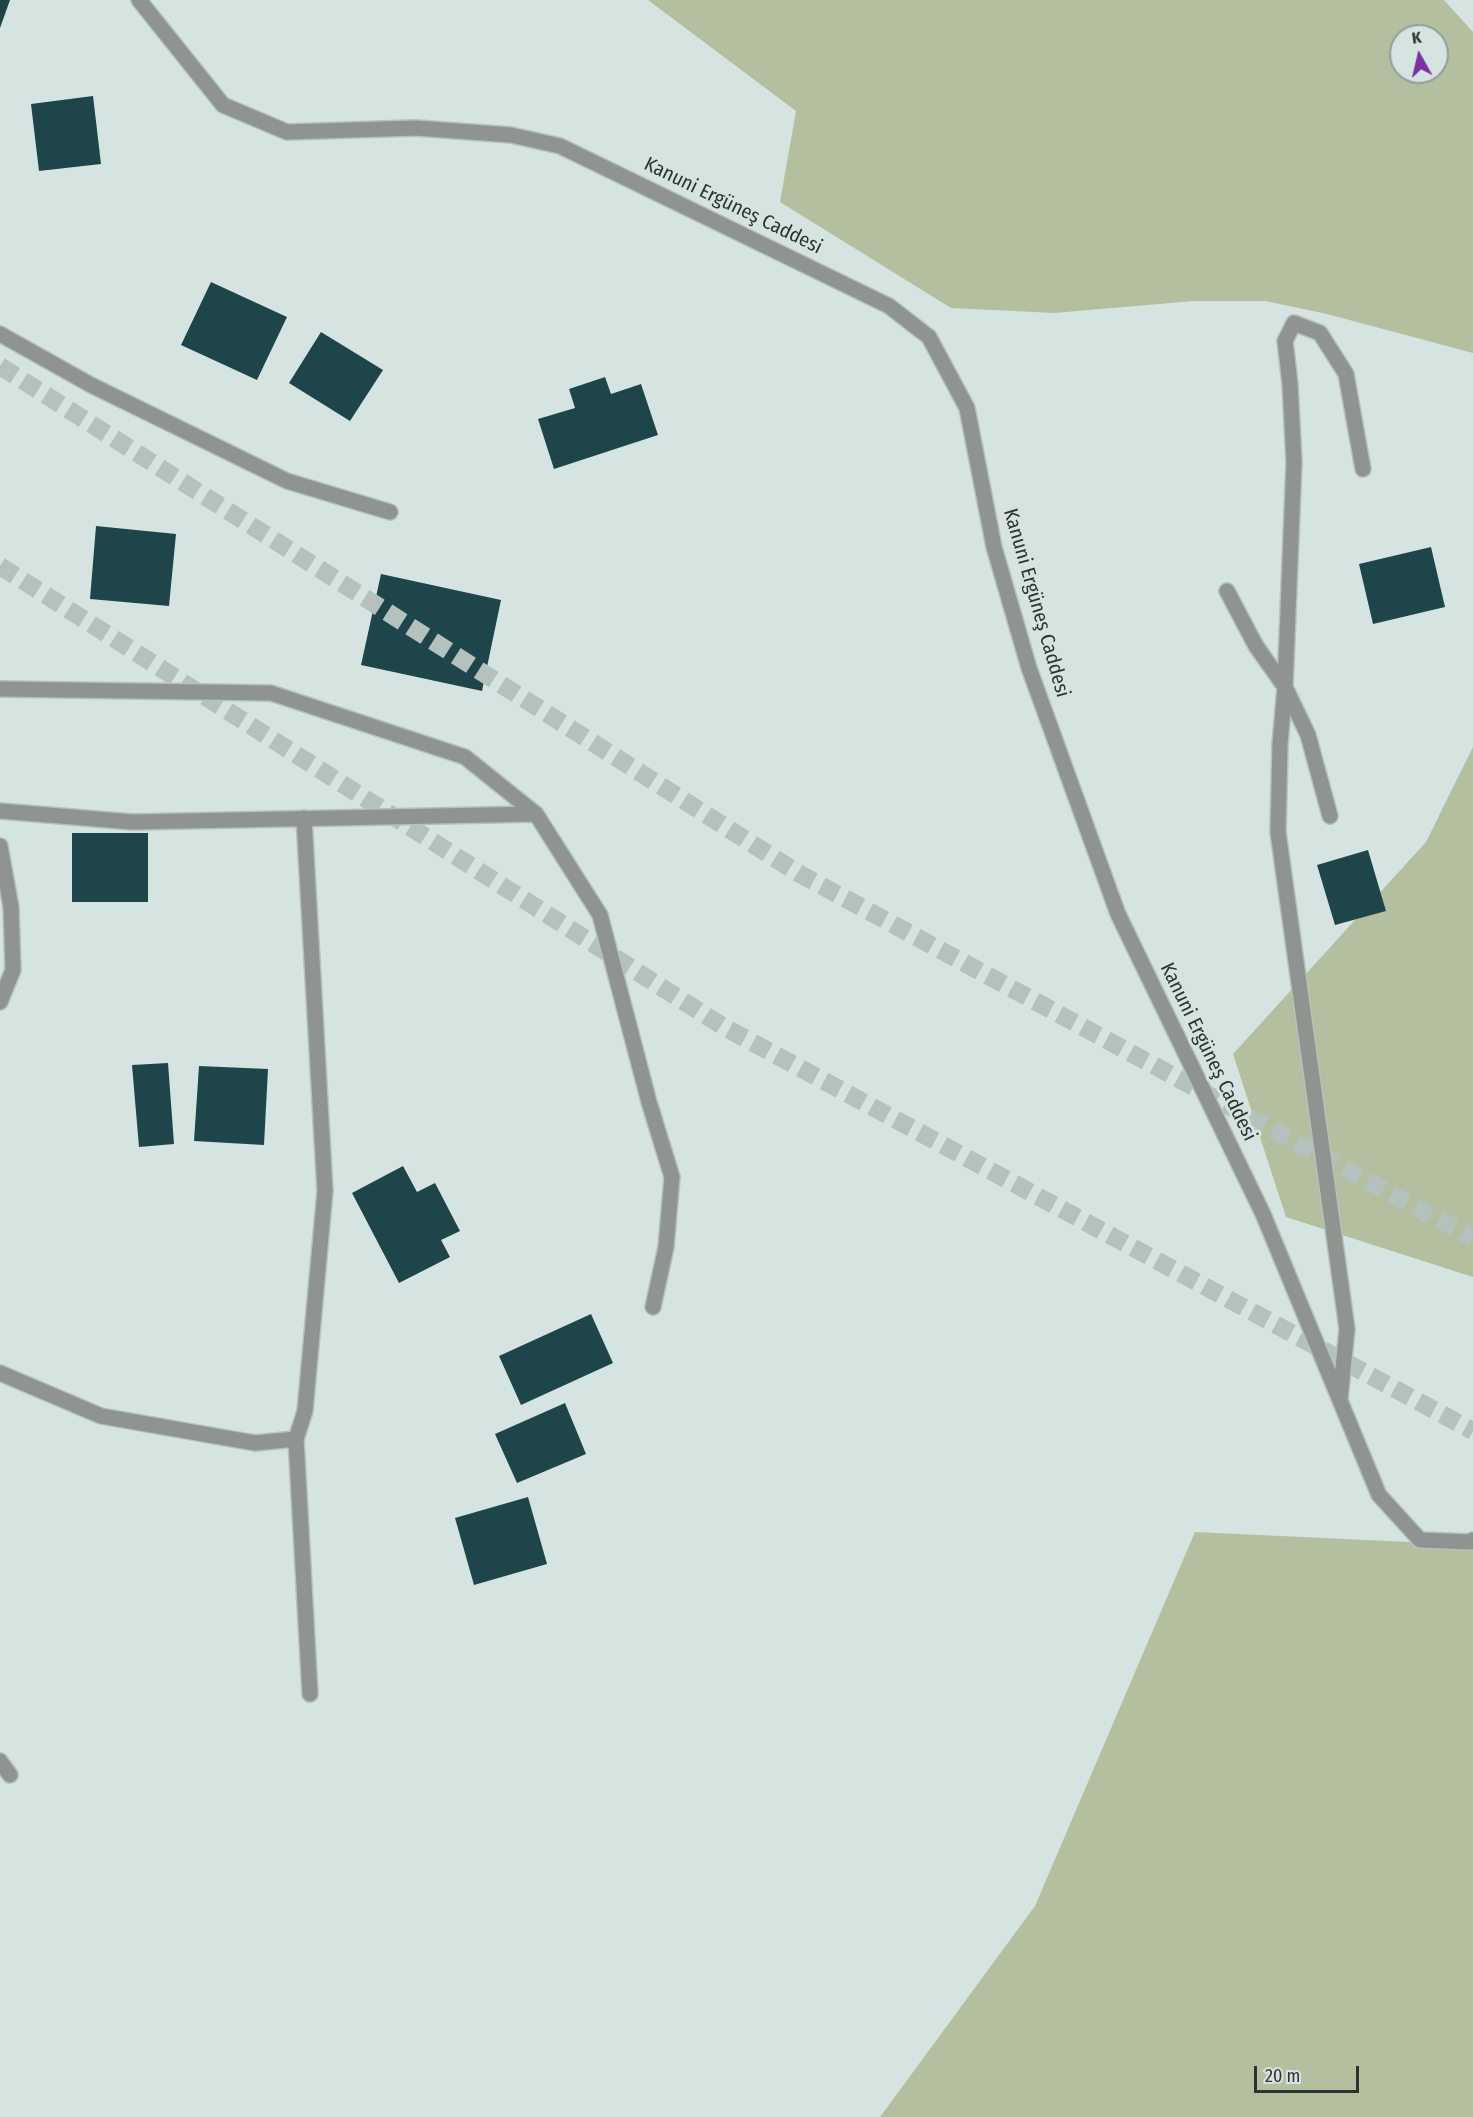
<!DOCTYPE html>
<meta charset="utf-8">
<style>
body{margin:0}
#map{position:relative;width:1473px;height:2117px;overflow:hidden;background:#d5e4e0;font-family:"Fira Sans Condensed",sans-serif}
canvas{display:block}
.north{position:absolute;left:1389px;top:24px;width:60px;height:60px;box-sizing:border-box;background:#d5e4e0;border:2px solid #929d9a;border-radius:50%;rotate:352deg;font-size:16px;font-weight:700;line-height:24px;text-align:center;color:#2e3332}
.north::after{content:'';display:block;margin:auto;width:21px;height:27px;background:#7b31a3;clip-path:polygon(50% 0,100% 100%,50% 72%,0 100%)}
.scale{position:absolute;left:1254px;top:2066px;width:105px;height:27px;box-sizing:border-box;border:3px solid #2e3332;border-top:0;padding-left:8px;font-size:18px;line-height:21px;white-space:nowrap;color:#2e3332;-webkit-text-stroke:4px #d5e4e0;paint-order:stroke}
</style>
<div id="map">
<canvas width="1473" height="2117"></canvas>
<div class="north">K</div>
<div class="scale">20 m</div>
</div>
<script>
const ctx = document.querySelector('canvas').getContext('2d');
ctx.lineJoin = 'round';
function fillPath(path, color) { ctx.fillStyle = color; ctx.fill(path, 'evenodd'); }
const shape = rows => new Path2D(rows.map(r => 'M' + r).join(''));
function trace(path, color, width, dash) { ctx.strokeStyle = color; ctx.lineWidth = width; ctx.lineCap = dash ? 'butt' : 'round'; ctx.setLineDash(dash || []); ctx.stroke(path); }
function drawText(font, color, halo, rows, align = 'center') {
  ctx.font = font + ' "Fira Sans Condensed",sans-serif'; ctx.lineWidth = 6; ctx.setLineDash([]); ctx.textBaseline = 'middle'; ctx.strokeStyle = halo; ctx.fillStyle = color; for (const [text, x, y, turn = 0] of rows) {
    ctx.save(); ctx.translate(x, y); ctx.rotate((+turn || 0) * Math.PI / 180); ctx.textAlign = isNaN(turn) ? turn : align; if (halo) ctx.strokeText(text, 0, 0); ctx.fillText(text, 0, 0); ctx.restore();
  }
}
fillPath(shape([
 [648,0,1444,0,1473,32,1473,353,1327,314,1265,301,1194,301,1054,313,951,308,780,202,796,111],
 [1401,36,1437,36,1437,72,1401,72],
 [1473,747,1473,1277,1286,1217,1233,1054,1426,842],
 [1195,1532,1473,1545,1473,2117,880,2117,1035,1906]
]), '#b3bf9f');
fillPath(shape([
 [0,0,10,0,0,28],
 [93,96,101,164,39,171,31,104],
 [211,282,287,317,257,380,181,345],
 [321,332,383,370,350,421,289,383],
 [605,377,611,394,641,384,658,435,554,469,538,419,575,408,569,389],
 [96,526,176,534,169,606,90,599],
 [1431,547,1445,607,1373,624,1359,564],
 [381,574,501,600,482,691,361,665],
 [72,833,148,833,148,902,72,902],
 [1368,850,1386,911,1335,925,1317,865],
 [168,1063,174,1144,139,1147,132,1065],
 [199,1066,268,1069,264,1145,194,1141],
 [403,1166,417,1192,435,1183,460,1231,441,1240,450,1257,399,1283,352,1193],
 [591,1314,613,1363,521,1405,499,1356],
 [565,1403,586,1454,517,1483,495,1434],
 [528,1497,547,1564,474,1585,455,1518]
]), '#1e464a');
trace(shape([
 [0,366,798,873,1473,1238],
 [0,566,724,1027,1473,1431]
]), '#b4c1bd', 18, [18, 9]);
const minor = shape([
 [139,0,223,105,287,132,416,128,511,135,560,146,889,306,929,337,967,408,994,547,1029,668,1118,914,1263,1214,1379,1495,1420,1540,1470,1542,1473,1540],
 [0,334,91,385,287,481,390,512],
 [1227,591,1256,646,1285,687,1308,735,1330,816],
 [0,689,271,693,465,757,536,814],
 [0,811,132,822,536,814,600,915,649,1102,672,1177,666,1247,653,1307],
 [0,846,11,907,13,970,0,1002],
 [0,1373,101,1416,255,1443,296,1439,305,1411,325,1191,304,818],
 [1340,1399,1347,1329,1278,832,1280,744,1285,687,1294,462,1290,384,1285,341,1294,323,1320,333,1346,374,1363,469],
 [296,1439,310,1694],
 [0,1761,10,1775]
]);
trace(minor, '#b4c1bd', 18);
trace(minor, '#909491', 15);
drawText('20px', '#2e3332', '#d5e4e0', [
 ["Kanuni Ergüneş Caddesi",733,206,26],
 ["Kanuni Ergüneş Caddesi",1036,603,74],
 ["Kanuni Ergüneş Caddesi",1208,1052,64]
]);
</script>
